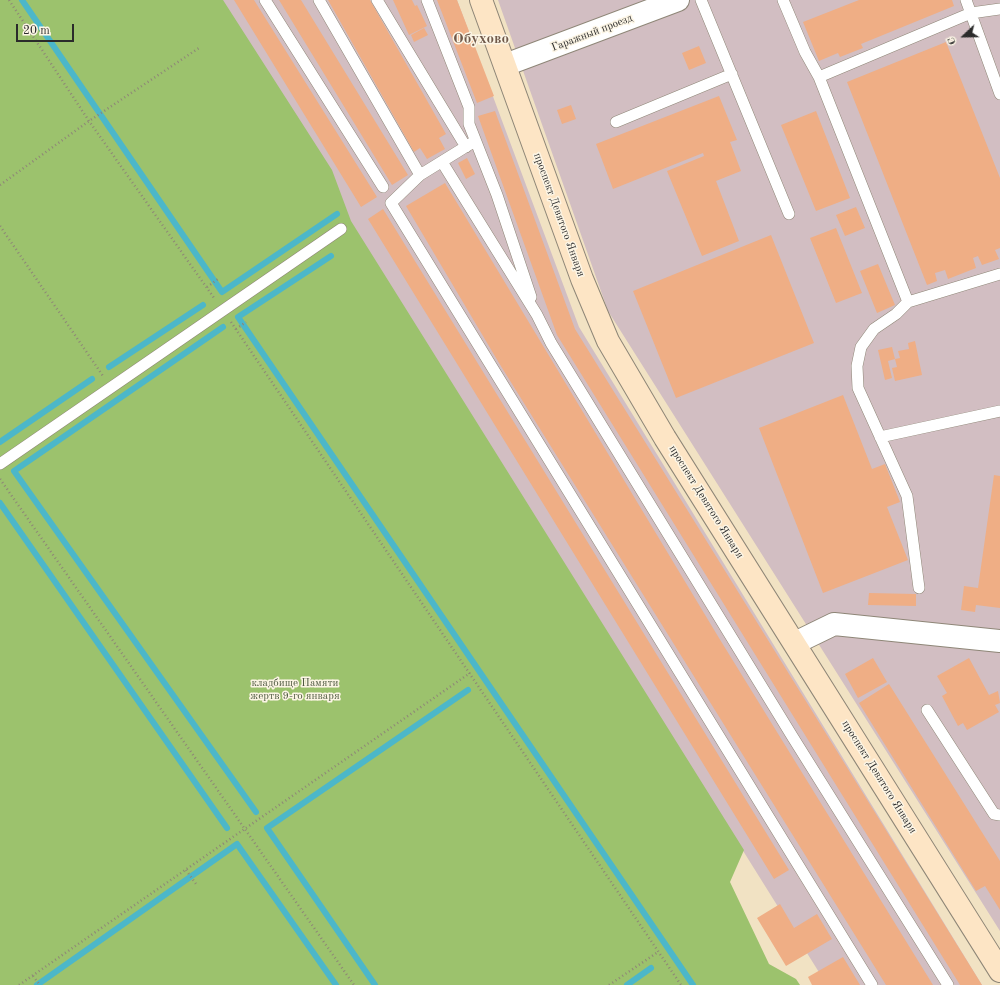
<!DOCTYPE html>
<meta charset="utf-8">
<style>
body{margin:0}
#map{position:relative;width:1000px;height:985px;overflow:hidden;background:#f1e2c3;font-family:"Old Standard TT",serif}
canvas{display:block}
.north{position:absolute;left:944px;top:16px;width:40px;height:40px;-webkit-text-stroke:3px #fcf5e5;paint-order:stroke;rotate:248deg;font-size:11px;font-weight:700;line-height:16px;text-align:center;color:#2b2b2b}
.north::after{content:'';display:block;margin:auto;width:14px;height:18px;background:#2b2b2b;clip-path:polygon(50% 0,100% 100%,50% 72%,0 100%)}
.scale{position:absolute;left:16px;top:24px;width:58px;height:18px;box-sizing:border-box;border:2px solid #2b2b2b;border-top:0;padding-left:5px;font-size:12px;line-height:14px;white-space:nowrap;color:#2b2b2b;-webkit-text-stroke:3px #fcf5e5;paint-order:stroke}
</style>
<div id="map">
<canvas width="1000" height="985"></canvas>
<div class="north">С</div>
<div class="scale">20 m</div>
</div>
<script>
const ctx = document.querySelector('canvas').getContext('2d');
ctx.lineJoin = 'round';
function fillPath(path, color) { ctx.fillStyle = color; ctx.fill(path, 'evenodd'); }
const shape = rows => new Path2D(rows.map(r => 'M' + r).join(''));
function trace(path, color, width, dash) { ctx.strokeStyle = color; ctx.lineWidth = width; ctx.lineCap = dash ? 'butt' : 'round'; ctx.setLineDash(dash || []); ctx.stroke(path); }
function drawText(font, color, halo, rows, align = 'center') {
  ctx.font = font + ' "Old Standard TT",serif'; ctx.lineWidth = 3; ctx.setLineDash([]); ctx.textBaseline = 'middle'; ctx.strokeStyle = halo; ctx.fillStyle = color; for (const [text, x, y, turn = 0] of rows) {
    ctx.save(); ctx.translate(x, y); ctx.rotate((+turn || 0) * Math.PI / 180); ctx.textAlign = isNaN(turn) ? turn : align; if (halo) ctx.strokeText(text, 0, 0); ctx.fillText(text, 0, 0); ctx.restore();
  }
}
fillPath(shape([
 [214,0,457,0,579,327,982,985,827,985,349,221],
 [498,0,1000,0,1000,931,608,311]
]), '#d2bec2');
fillPath(shape([
 [0,0,223,0,332,170,351,221,744,850,730,882,769,964,796,979,800,985,0,985]
]), '#9cc26d');
trace(shape([
 [22,0,222,292,337,214],
 [331,256,238,317,693,985],
 [223,327,14,471,256,812],
 [109,367,203,305],
 [0,442,92,379],
 [0,503,227,828],
 [37,985,237,844,336,985],
 [375,985,267,828,468,690],
 [627,985,651,968]
]), '#4cb7c9', 6);
fillPath(shape([
 [234,0,254,0,377,197,361,207],
 [279,0,301,0,408,175,392,185],
 [328,0,370,0,446,134,439,138,445,149,427,159,420,148,414,152],
 [393,0,412,0,415,6,417,5,427,26,409,35],
 [437,0,457,0,494,96,477,103],
 [859,0,952,0,954,6,861,44,863,48,840,57,838,53,819,61,803,22],
 [424,28,428,35,414,42,411,35],
 [946,42,1000,178,1000,248,995,250,999,259,982,265,978,256,973,258,976,268,948,279,945,270,935,273,937,281,927,285,847,82],
 [699,46,706,63,689,70,682,53],
 [719,96,737,140,730,142,741,171,716,181,739,241,702,256,667,171,704,156,703,153,613,189,596,144],
 [571,105,576,119,562,124,557,110],
 [495,111,575,329,982,985,960,985,557,335,478,116],
 [816,111,850,198,816,211,781,125],
 [467,158,475,174,466,179,458,163],
 [445,183,719,638,933,985,886,985,499,363,406,206],
 [856,207,865,228,845,236,836,215],
 [383,209,789,870,774,879,368,219],
 [836,228,862,293,836,303,810,238],
 [771,235,814,343,676,398,633,291],
 [878,264,895,305,877,313,860,271],
 [915,341,922,375,895,381,892,368,897,367,895,359,900,358,898,351,909,349,908,343],
 [892,347,895,359,888,361,892,378,885,380,878,350],
 [843,395,872,469,885,464,900,502,887,507,908,560,823,593,759,428],
 [994,475,1000,476,1000,608,976,605,975,612,961,610,964,586,978,588],
 [869,593,916,594,916,606,868,605],
 [873,658,887,682,858,698,845,674],
 [969,658,989,695,998,691,1000,703,995,705,999,712,967,730,963,723,958,726,942,696,947,693,937,676],
 [889,684,1000,861,1000,910,985,886,976,891,859,703],
 [780,904,794,928,817,914,832,939,786,966,757,918],
 [843,957,860,985,812,985,808,977]
]), '#efae85');
const lane = shape([
 [265,0,383,187],
 [319,0,420,175],
 [377,0,466,147],
 [427,0,469,107,469,124,497,195,531,297],
 [701,0,789,214],
 [783,0,805,52,819,77],
 [966,0,1000,94],
 [616,122,732,74],
 [475,141,420,175,391,203,872,985],
 [442,162,537,315,551,343,792,736,948,985],
 [908,302,819,77,971,13,1000,9],
 [880,437,1000,411],
 [0,464,341,229],
 [919,588,907,496,858,388,857,366,861,347,874,329,896,314,908,302,1000,274],
 [927,710,994,814,1000,815]
]);
const street = shape([
 [505,65,678,0],
 [795,643,834,624,1000,641]
]);
const secondary = shape([
 [481,0,582,279,608,341,665,438,1000,971]
]);
trace(lane, '#8e8677', 12);
trace(street, '#8e8677', 24);
trace(secondary, '#8e8677', 24);
trace(shape([
 [9,0,89,121,214,298],
 [0,185,89,121,199,48],
 [0,226,103,376],
 [207,287,218,279],
 [231,322,681,985],
 [236,329,246,322],
 [0,479,354,985],
 [186,870,196,884],
 [33,976,40,985],
 [19,985,470,673],
 [609,985,658,952]
]), '#8e8677', 2.5, [1, 3]);
trace(lane, '#fff', 11);
trace(street, '#fff', 22);
trace(secondary, '#fde5c5', 22);
drawText('11px', '#2b2b2b', '#fcf5e5', [
 ["Гаражный проезд",592,33,-21],
 ["проспект Девятого Января",559,215,70],
 ["проспект Девятого Января",706,502,58],
 ["проспект Девятого Января",879,777,58]
]);
drawText('11px', '#4d583f', '#fcf5e5', [
 ["кладбище Памяти",295,683],
 ["жертв 9-го января",295,696]
]);
drawText('bold 15px', '#70594a', '#fcf5e5', [
 ["Обухово",481,39]
]);
</script>
